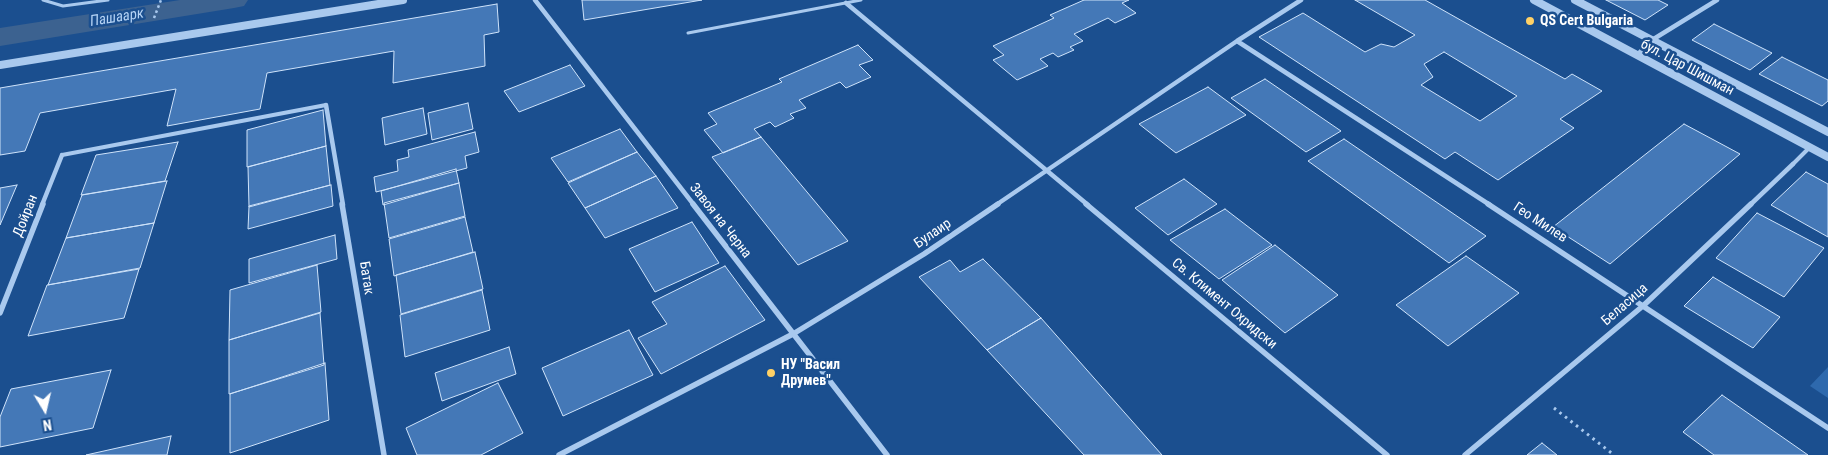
<!DOCTYPE html>
<meta charset="utf-8">
<style>
body{margin:0}
#map{position:relative;width:1828px;height:455px;overflow:hidden;background:#1b4f8f;font-family:"Roboto Condensed",sans-serif}
canvas{display:block}
.north{position:absolute;left:20px;top:385px;width:50px;height:50px;-webkit-text-stroke:4px #1b4f8f;paint-order:stroke;rotate:171deg;font-size:14px;font-weight:700;line-height:20px;text-align:center;color:#fff}
.north::after{content:'';display:block;margin:auto;width:18px;height:22px;background:#fff;clip-path:polygon(50% 0,100% 100%,50% 72%,0 100%)}
</style>
<div id="map">
<canvas width="1828" height="455"></canvas>
<div class="north">N</div>
</div>
<script>
const ctx = document.querySelector('canvas').getContext('2d');
ctx.lineJoin = 'round';
function fillPath(path, color) { ctx.fillStyle = color; ctx.fill(path, 'evenodd'); }
const shape = rows => new Path2D(rows.map(r => 'M' + r).join(''));
function trace(path, color, width, dash) { ctx.strokeStyle = color; ctx.lineWidth = width; ctx.lineCap = dash ? 'butt' : 'round'; ctx.setLineDash(dash || []); ctx.stroke(path); }
function drawText(font, color, halo, rows, align = 'center') {
  ctx.font = font + ' "Roboto Condensed",sans-serif'; ctx.lineWidth = 5; ctx.setLineDash([]); ctx.textBaseline = 'middle'; ctx.strokeStyle = halo; ctx.fillStyle = color; for (const [text, x, y, turn = 0] of rows) {
    ctx.save(); ctx.translate(x, y); ctx.rotate((+turn || 0) * Math.PI / 180); ctx.textAlign = isNaN(turn) ? turn : align; if (halo) ctx.strokeText(text, 0, 0); ctx.fillText(text, 0, 0); ctx.restore();
  }
}
fillPath(shape([
 [1828,367,1828,398,1810,386]
]), '#2e69ad');
fillPath(shape([
 [180,0,248,0,244,6,234,8,0,46,0,28,180,0]
]), '#3c6290');
const building = shape([
 [582,0,702,0,584,20,582,0],
 [1084,0,1129,0,1122,3,1136,13,1115,23,1108,18,1074,34,1083,41,1070,47,1074,50,1058,57,1053,53,1040,59,1048,66,1017,80,993,60,1004,55,993,46,1054,18,1050,15,1084,0],
 [1355,0,1425,0,1565,79,1572,74,1602,91,1560,119,1574,128,1498,180,1455,152,1445,159,1259,37,1303,13,1365,52,1381,44,1394,47,1415,35,1355,0],
 [1444,52,1517,96,1480,121,1421,85,1433,77,1424,64,1444,52],
 [1606,0,1658,0,1668,5,1645,20,1606,0],
 [497,4,499,32,484,35,485,66,393,83,394,51,267,73,260,109,167,126,176,89,40,113,25,151,0,155,0,88,497,4],
 [1714,24,1772,53,1750,70,1692,40,1714,24],
 [858,45,873,60,859,65,871,77,846,88,840,82,799,100,806,108,790,114,794,118,775,127,770,122,754,129,761,137,723,153,704,130,717,124,708,113,782,82,779,79,858,45],
 [1782,57,1828,80,1828,101,1822,106,1759,74,1782,57],
 [570,65,585,86,519,112,504,91,570,65],
 [1265,79,1341,131,1306,152,1231,98,1265,79],
 [1208,87,1246,115,1176,153,1139,124,1208,87],
 [468,103,473,129,432,140,428,113,468,103],
 [423,108,427,134,385,145,382,118,423,108],
 [323,110,326,146,247,167,247,130,323,110],
 [1684,124,1740,154,1610,264,1553,227,1684,124],
 [620,129,637,152,568,182,551,158,620,129],
 [475,132,479,152,465,156,467,168,376,192,374,177,398,171,397,160,409,157,408,150,475,132],
 [761,137,848,241,798,265,712,157,761,137],
 [1344,139,1486,236,1449,263,1308,161,1344,139],
 [178,142,165,181,81,195,96,155,178,142],
 [326,146,330,185,249,207,248,167,326,146],
 [637,152,656,176,585,208,568,183,637,152],
 [456,169,459,183,383,205,381,191,456,169],
 [1806,172,1828,184,1828,237,1771,205,1806,172],
 [656,176,678,208,605,238,585,208,656,176],
 [1184,179,1217,204,1168,235,1135,208,1184,179],
 [167,181,154,223,66,238,82,195,167,181],
 [459,183,465,216,389,238,384,203,459,183],
 [17,185,0,225,0,188,17,185],
 [331,185,333,206,248,229,249,206,331,185],
 [1225,209,1272,245,1219,279,1170,240,1225,209],
 [1757,213,1824,248,1784,297,1716,258,1757,213],
 [465,217,473,252,394,276,389,239,465,217],
 [692,222,719,263,655,292,629,249,692,222],
 [154,223,140,268,48,285,66,238,154,223],
 [335,235,337,259,249,283,249,259,335,235],
 [1275,245,1338,295,1285,333,1222,280,1275,245],
 [475,252,483,289,401,314,396,275,475,252],
 [1466,256,1519,293,1448,346,1396,305,1466,256],
 [983,259,1041,318,987,350,919,277,950,260,960,272,983,259],
 [317,265,321,312,229,340,230,290,317,265],
 [725,266,765,320,661,374,638,338,667,324,652,302,725,266],
 [139,269,124,318,28,336,47,285,139,269],
 [1713,277,1780,317,1753,348,1684,306,1713,277],
 [482,290,490,330,405,357,400,315,482,290],
 [320,313,324,365,229,394,229,340,320,313],
 [1041,318,1162,455,1084,455,987,350,1041,318],
 [629,330,653,375,563,416,542,368,629,330],
 [509,347,516,374,442,401,435,373,509,347],
 [325,363,329,420,230,453,230,394,325,363],
 [111,370,93,428,0,447,0,417,11,389,111,370],
 [498,383,523,433,481,455,417,455,406,428,498,383],
 [1722,395,1808,455,1714,455,1683,432,1722,395],
 [171,436,167,455,86,455,171,436],
 [1542,443,1557,455,1527,455,1542,443]
]);
fillPath(building, '#4478b7');
trace(building, '#cfe3fa', 1);
trace(shape([
 [154,18,161,0]
]), '#a9c9ee', 2.5, [2.5, 3]);
trace(shape([
 [1554,408,1614,455]
]), '#a9c9ee', 3, [2.5, 4.5]);
trace(shape([
 [43,0,63,6,108,0],
 [688,33,861,0]
]), '#a9c9ee', 3);
trace(shape([
 [62,155,326,105],
 [1793,164,1810,147]
]), '#a9c9ee', 4);
trace(shape([
 [535,0,694,205],
 [846,3,1088,205],
 [1237,41,1490,205],
 [1637,55,1652,40,1717,0],
 [326,105,343,205],
 [42,205,62,155],
 [996,205,1237,41,1301,0],
 [1750,205,1793,164]
]), '#a9c9ee', 4.5);
trace(shape([
 [342,204,384,455],
 [693,204,887,455],
 [1086,204,1387,455],
 [1488,204,1828,428],
 [0,313,43,204],
 [559,455,793,334,924,254,998,204],
 [1465,455,1644,305,1751,204]
]), '#a9c9ee', 5.5);
trace(shape([
 [1534,0,1828,157],
 [1575,0,1828,132],
 [0,65,403,0]
]), '#a9c9ee', 8);
for (const [x, y, r, color] of [
 [1530,21,5,"#ffd166"],
 [771,373,5,"#ffd166"]
]) { const dot = new Path2D(); dot.arc(x, y, r, 0, 2 * Math.PI); ctx.fillStyle = color; ctx.fill(dot); trace(dot, '#1b4f8f', 2); }
drawText('bold 14px', '#fff', '#1b4f8f', [
 ["QS Cert Bulgaria",1540,21],
 ["НУ \"Васил",781,365],
 ["Друмев\"",781,381]
], 'left');
drawText('14px', '#fff', '#1b4f8f', [
 ["бул. Цар Шишман",1687,68,28],
 ["Дойран",26,216,-68],
 ["Завоя на Черна",720,221,52],
 ["Гео Милев",1540,223,33],
 ["Булаир",933,234,-34],
 ["Батак",366,278,81],
 ["Св. Климент Охридски",1224,304,40],
 ["Беласица",1625,305,-41]
]);
drawText('italic 15px', '#b5d3f5', '#1b4f8f', [
 ["Пашаарк",117,18,-9]
]);
</script>
